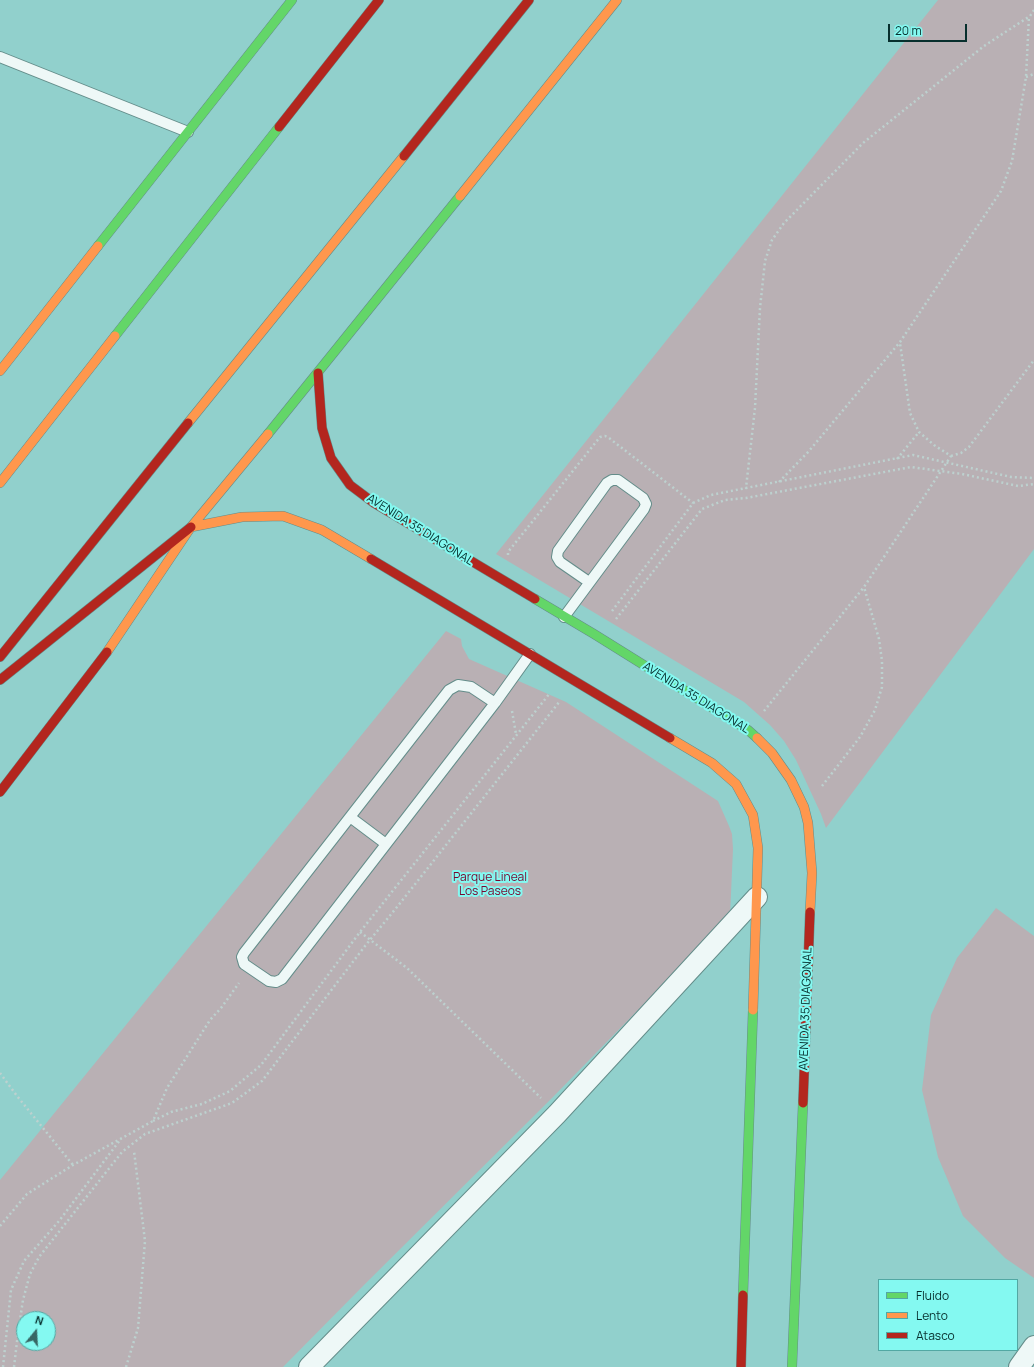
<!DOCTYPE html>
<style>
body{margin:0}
#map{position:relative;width:1034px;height:1367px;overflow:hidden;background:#91d0cc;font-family:Manrope,sans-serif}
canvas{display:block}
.legend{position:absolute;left:878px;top:1279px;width:140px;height:72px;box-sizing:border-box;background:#84f9f1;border:1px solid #52a8a3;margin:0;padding:5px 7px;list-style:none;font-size:12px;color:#072f2d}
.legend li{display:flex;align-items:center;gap:8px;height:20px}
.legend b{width:20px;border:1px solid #52a8a3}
.north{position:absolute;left:16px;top:1311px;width:40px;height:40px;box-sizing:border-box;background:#84f9f1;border:1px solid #52a8a3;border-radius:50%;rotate:18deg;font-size:11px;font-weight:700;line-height:16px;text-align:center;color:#072f2d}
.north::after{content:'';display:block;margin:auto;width:14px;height:18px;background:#376765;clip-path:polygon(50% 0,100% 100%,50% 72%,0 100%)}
.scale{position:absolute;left:888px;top:24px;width:79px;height:18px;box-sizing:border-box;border:2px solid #072f2d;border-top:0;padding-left:5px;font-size:12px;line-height:14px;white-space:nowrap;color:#072f2d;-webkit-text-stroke:3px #84f9f1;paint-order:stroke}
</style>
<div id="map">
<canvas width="1034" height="1367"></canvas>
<ul class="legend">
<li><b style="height:5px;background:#63d668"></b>Fluido</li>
<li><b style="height:5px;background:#ff974d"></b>Lento</li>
<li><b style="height:5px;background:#b3261e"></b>Atasco</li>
</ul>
<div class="north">N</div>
<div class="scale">20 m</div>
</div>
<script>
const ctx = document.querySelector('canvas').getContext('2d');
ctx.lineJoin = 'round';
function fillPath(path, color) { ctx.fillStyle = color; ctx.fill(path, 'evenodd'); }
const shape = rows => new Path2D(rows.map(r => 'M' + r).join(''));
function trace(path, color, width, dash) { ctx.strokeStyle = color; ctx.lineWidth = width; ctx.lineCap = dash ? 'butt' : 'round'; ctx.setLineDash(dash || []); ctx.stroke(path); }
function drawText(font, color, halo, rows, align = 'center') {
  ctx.font = font + ' Manrope,sans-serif'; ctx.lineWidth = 4; ctx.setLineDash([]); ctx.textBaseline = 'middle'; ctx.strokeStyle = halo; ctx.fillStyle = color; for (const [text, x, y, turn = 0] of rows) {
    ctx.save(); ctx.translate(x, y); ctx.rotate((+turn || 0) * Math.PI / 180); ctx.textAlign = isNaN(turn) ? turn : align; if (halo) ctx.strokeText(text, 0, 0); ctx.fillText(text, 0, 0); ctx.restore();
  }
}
fillPath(shape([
 [938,0,1034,0,1034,549,826,828,821,814,796,760,784,741,770,725,744,702,496,554],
 [446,631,461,639,462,646,469,659,566,702,718,801,729,826,732,834,733,849,730,916,552,1098,364,1285,283,1367,0,1367,0,1180],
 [24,1319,48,1319,48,1343,24,1343],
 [996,908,1034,936,1034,1278,1005,1258,963,1216,938,1157,922,1090,931,1015,957,958]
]), '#b9b0b4');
const lane = shape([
 [0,57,188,132],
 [564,617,644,509,646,504,643,498,618,480,612,480,607,483,558,551,557,557,560,562,589,582],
 [495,703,471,687,458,685,449,690,244,953,242,957,244,964,269,981,276,982,282,979,495,703,530,654],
 [350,817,386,844]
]);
const street = shape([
 [309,1367,557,1114,757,897],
 [1019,1367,1034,1346]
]);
const fast = shape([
 [98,246,292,0],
 [115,336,279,127],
 [268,434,460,196],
 [535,599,594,634,748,730,757,738],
 [743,1295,753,1010],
 [792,1367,803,1103]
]);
const slow = shape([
 [460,196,617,0],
 [0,371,98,246],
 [188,423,404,156],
 [0,483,115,336],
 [191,527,242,517,283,516,322,530,371,559],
 [107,652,191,527,268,434],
 [670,738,712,763,736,784,753,815,758,848,753,1010],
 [757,738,772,753,791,780,804,807,808,823,812,873,810,912]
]);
const jam = shape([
 [279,127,379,0],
 [404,156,529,0],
 [318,373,322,428,331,458,350,485,374,503,535,599],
 [371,559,670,738],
 [0,657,188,423],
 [0,680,191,527],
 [0,792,107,652],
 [803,1103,810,912],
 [741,1367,743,1295]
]);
trace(lane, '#648d8a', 12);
trace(street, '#648d8a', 22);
trace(fast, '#648d8a', 10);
trace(slow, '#648d8a', 10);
trace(jam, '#648d8a', 10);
trace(shape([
 [1034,10,1030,16,984,46,863,143,784,223,772,240,765,261,760,308,755,408,746,488,913,455,1011,477,1034,478],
 [1026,77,1034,74],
 [951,456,961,453,969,447,1034,360],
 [897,459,919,432],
 [779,482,809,451,900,342,1001,191,1012,161,1026,77,1029,16],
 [508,555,508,552,600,437,605,436,609,438,693,503],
 [612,611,693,503,711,495,746,488],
 [616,619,702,509,725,500,746,498,911,467,962,474,1018,486,1034,484],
 [512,711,516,734],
 [764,711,864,587],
 [822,786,860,737,875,710,882,687,882,661,879,639,864,587,951,456,934,445,919,432,910,413,900,343],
 [360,932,407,968,541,1098],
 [0,1073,17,1096,73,1165],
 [153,1121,171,1112,202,1104,230,1091,261,1065,360,932,550,693],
 [0,1226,27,1194,73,1165,153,1121,167,1088,210,1020,221,1008,239,983],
 [3,1367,11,1290,24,1261,59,1221,120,1140],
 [14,1367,18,1333,23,1300,30,1274,39,1257,122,1152,145,1134,232,1103,262,1081,365,946,397,907,560,701],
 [126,1367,138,1328,145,1241,134,1151]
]), '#bdd1cf', 2.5, [2, 3]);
trace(lane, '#eef8f7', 10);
trace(street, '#eef8f7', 20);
trace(fast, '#63d668', 9);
trace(slow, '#ff974d', 9);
trace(jam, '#b3261e', 9);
drawText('12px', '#072f2d', '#84f9f1', [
 ["AVENIDA 35 DIAGONAL",420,530,32],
 ["AVENIDA 35 DIAGONAL",696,698,32],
 ["AVENIDA 35 DIAGONAL",806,1009,-88]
]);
drawText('12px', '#77082f', '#84f9f1', [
 ["Parque Lineal",490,878],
 ["Los Paseos",490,892]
]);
</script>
